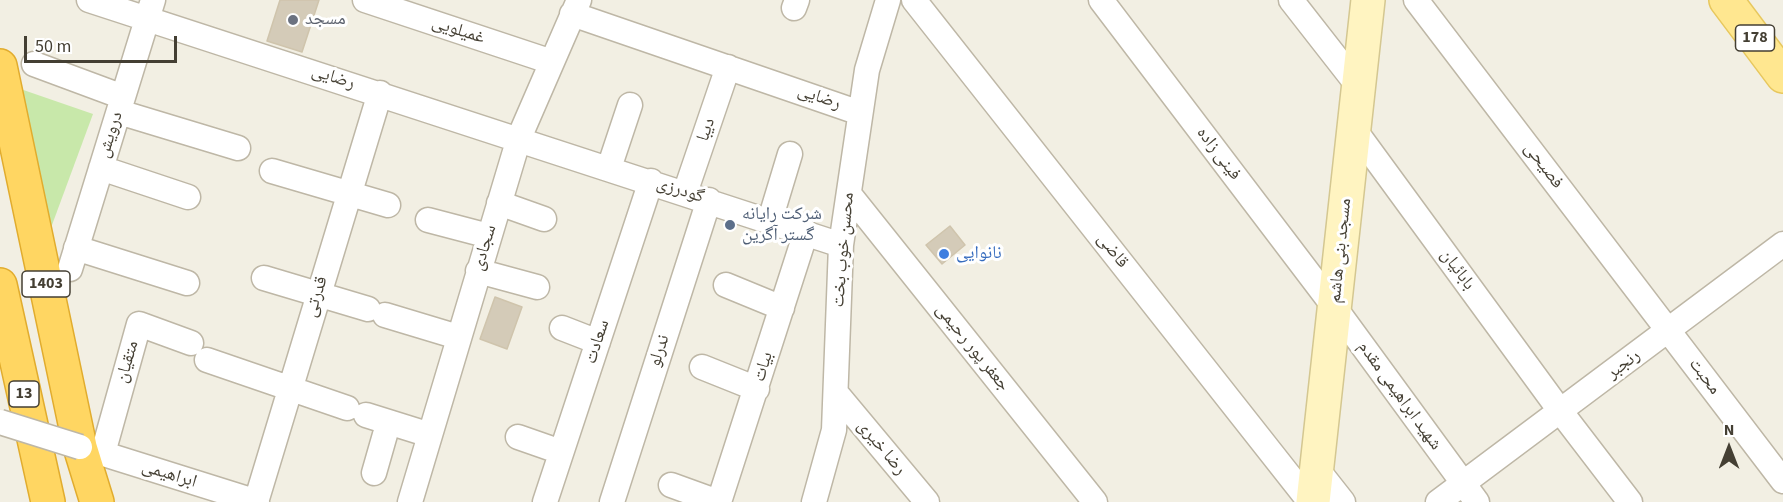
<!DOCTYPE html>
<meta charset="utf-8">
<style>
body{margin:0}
#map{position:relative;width:1783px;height:502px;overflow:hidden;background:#f2efe3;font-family:"Source Sans 3",sans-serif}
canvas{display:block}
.north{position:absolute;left:1699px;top:418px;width:60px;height:60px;-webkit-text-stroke:4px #fff;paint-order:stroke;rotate:0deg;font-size:16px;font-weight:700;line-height:24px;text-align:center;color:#443f33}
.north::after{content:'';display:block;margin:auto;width:21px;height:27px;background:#443f33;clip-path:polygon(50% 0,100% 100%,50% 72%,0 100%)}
.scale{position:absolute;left:24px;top:36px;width:153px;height:27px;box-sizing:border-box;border:3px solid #443f33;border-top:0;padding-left:8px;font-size:18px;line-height:21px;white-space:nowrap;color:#443f33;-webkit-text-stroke:4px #fff;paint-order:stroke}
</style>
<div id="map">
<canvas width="1783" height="502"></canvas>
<div class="north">N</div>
<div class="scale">50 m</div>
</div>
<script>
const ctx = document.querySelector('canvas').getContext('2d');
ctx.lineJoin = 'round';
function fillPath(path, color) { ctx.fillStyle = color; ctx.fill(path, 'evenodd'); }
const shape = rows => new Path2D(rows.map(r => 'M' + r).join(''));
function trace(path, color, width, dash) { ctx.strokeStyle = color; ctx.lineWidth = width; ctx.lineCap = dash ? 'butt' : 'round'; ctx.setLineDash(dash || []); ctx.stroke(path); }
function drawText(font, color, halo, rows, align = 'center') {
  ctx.font = font + ' "Source Sans 3","Noto Naskh Arabic",sans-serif'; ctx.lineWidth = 6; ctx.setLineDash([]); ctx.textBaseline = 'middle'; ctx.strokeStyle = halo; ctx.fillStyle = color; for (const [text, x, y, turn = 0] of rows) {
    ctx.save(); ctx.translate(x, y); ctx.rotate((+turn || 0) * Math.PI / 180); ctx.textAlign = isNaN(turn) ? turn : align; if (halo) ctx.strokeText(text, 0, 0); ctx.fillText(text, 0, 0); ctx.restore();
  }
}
fillPath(shape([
 [6,84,93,114,42,252]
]), '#c8e8aa');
const building = shape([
 [280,0,319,0,302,52,267,41,280,0],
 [950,226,965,245,942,264,926,245,950,226],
 [495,297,522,307,507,349,480,339,495,297]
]);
fillPath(building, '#d4cbb8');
trace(building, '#cfc4ac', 1.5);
const street = shape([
 [89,0,841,245],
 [365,0,552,62],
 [914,0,1310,502],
 [1101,0,1335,308,1477,502],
 [1291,0,1359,87],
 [1416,0,1783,481],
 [794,8,797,0],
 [572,14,860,113],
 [34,64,123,97],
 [119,112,238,148],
 [1354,129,1561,412,1630,502],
 [101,168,188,197],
 [609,168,630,105],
 [272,171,388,205],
 [685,193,728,67],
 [849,194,1095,502],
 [499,203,544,219],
 [428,220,489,236],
 [770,220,790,154],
 [76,248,187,283],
 [70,269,153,0],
 [478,271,537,287],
 [264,278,368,309],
 [726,285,782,308],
 [385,315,458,337],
 [562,328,598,342],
 [207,360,347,408],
 [702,367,757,389],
 [836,393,927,502],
 [366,415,430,435],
 [518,437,561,452],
 [88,449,257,502],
 [103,453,139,324,191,343],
 [1317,469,1343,502],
 [374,473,388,424],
 [671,485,718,502],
 [256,502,380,93],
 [410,502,519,138,579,0],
 [545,502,651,181],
 [612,502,709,200],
 [719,502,806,232],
 [814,502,834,430,841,245,867,70,888,0],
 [1438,502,1783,244]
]);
const secondary = shape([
 [1313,502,1368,0]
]);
const primary = shape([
 [1726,0,1783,76]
]);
const highway = shape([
 [0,66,80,447,97,502],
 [0,285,48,502]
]);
trace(street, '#beb7a6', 27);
trace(secondary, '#d4c791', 36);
trace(primary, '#e7c75d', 36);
trace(highway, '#e1ac2e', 36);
trace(street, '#fff', 24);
trace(secondary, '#fff4c1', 33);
trace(primary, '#ffe790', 33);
trace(highway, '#ffd662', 33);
const streetBridge = shape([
 [0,422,80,447]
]);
trace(streetBridge, '#beb7a6', 27, []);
trace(streetBridge, '#fff', 24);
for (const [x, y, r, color] of [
 [293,20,6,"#6b7280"],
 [730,225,6,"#5c6f8a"],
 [944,254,6,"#3f7fe0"]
]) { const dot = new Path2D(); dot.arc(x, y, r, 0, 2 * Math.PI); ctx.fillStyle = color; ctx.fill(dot); trace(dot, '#fff', 2); }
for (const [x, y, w] of [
 [1755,38,39],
 [46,284,48],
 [24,394,30]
]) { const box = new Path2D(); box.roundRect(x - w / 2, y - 13, w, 26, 4.5); ctx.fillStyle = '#fff'; ctx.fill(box); trace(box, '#443f33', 1.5); }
drawText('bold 16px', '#443f33', null, [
 ["178",1755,38],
 ["1403",46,284],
 ["13",24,394]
]);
drawText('18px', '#5b616d', '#fff', [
 ["مسجد",305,20]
], 'left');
drawText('18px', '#443f33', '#fff', [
 ["غمیلویی",458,31,18],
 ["رضایی",333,78,18],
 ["رضایی",819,98,19],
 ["دیبا",707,130,-71],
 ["درویش",111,135,-72],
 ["فینی زاده",1218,154,53],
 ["فصیحی",1543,166,53],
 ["گودرزی",680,191,18],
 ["سجادی",485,248,-73],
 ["محسن خوب بخت",844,250,-85],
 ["قاضی",1112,251,52],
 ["مسجد بنی هاشم",1341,251,-84],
 ["بابائیان",1457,270,54],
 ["قدرتی",317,297,-73],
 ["سعادت",598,342,-72],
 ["جعفر پور رحیمی",972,348,51],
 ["ندرلو",660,351,-72],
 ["متقیان",128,362,-74],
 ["رنجبر",1624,365,-37],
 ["بیات",764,367,-73],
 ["محبت",1704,377,53],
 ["شهید ابراهیمی مقدم",1399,396,54],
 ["رضا خیری",881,448,50],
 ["ابراهیمی",169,475,17]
]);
drawText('18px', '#4e5e75', '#fff', [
 ["شرکت رایانه",742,215],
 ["گستر آگرین",742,236]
], 'left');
drawText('18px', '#366cbe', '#fff', [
 ["نانوایی",956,254]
], 'left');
</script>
